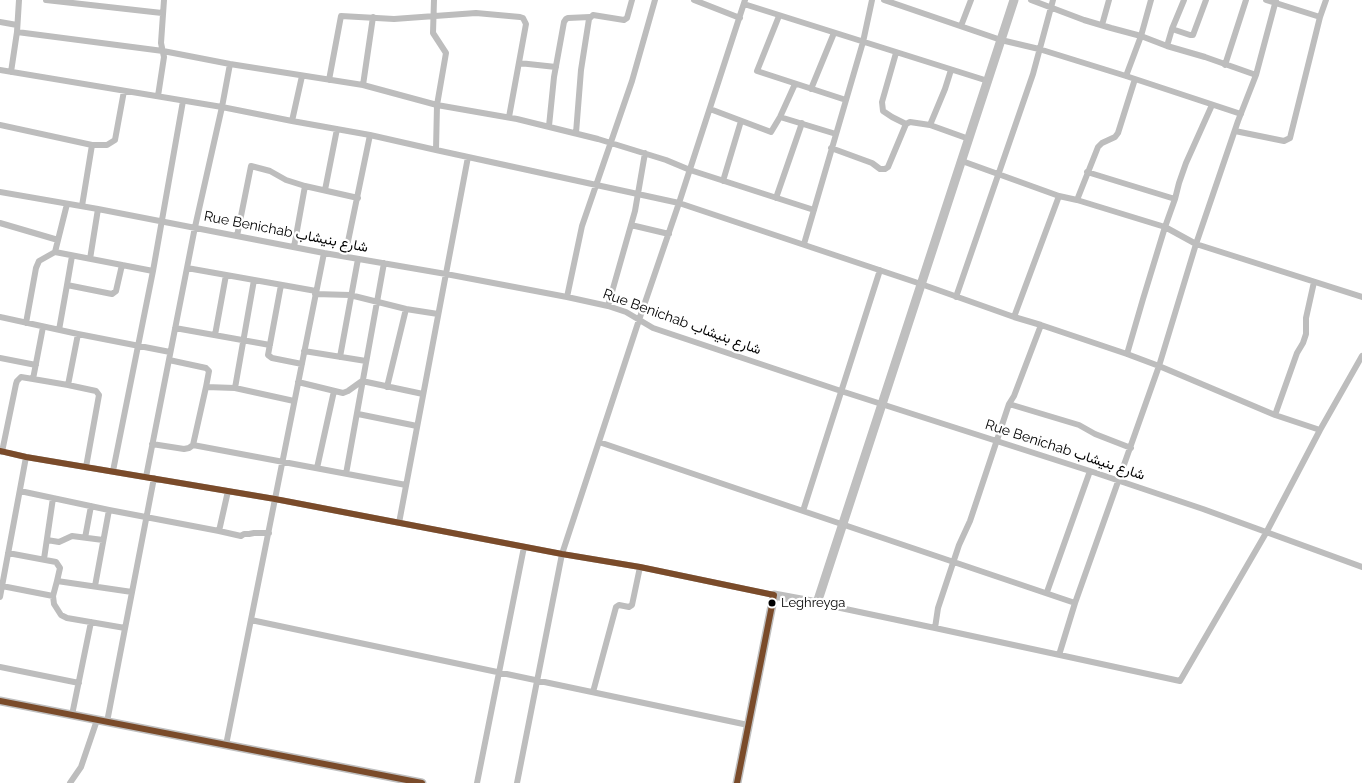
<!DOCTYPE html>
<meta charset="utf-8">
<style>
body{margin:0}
canvas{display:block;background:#fff}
</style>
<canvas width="1362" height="783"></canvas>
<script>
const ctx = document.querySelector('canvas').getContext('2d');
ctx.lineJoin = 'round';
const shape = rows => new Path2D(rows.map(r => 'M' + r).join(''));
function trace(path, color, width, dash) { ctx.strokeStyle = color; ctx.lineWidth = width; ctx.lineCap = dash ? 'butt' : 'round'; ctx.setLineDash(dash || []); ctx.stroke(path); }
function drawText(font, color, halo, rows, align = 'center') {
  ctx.font = font + ' Raleway,Vazirmatn,sans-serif'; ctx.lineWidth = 4.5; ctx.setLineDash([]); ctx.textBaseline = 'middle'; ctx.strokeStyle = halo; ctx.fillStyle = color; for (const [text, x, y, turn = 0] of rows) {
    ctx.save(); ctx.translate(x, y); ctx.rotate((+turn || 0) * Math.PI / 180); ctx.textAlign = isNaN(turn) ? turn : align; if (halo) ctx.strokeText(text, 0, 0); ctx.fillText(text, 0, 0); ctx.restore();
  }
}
trace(shape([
 [46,0,162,13],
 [434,0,433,33,446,53,437,105,436,150],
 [694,0,740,18],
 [884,0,1001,40,1039,49,1126,76,1241,114],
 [1031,0,1084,20,1111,28,1141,36,1167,46,1205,57,1256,75],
 [744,4,988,81],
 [779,16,757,71,846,100],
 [1320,17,1326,0],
 [0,22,17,25],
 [1102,25,1109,0],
 [961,26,971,0],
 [1172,29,1190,35,1193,35,1206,0],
 [17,32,163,51,230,64,363,85,437,105,517,119,598,139,666,160,690,170,814,210],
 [1167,46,1172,29,1184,0],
 [896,53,882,102,883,111,892,117,906,124],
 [519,63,556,67],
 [1225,65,1246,0],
 [0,70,222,107,292,121,370,135,436,150,679,203,921,284,1014,317,1041,325,1127,354,1159,366,1275,415,1320,430],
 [11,72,17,32,19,0],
 [1126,76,1141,36,1151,0],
 [329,80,341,16,394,19,476,13,520,17,523,18,526,24,509,117],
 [363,85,373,17],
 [811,89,834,33],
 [158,96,164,57,161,43,164,0],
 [710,109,771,132,780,117,795,84],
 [780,117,836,134],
 [292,121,302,76],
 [0,125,92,145,107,145,115,140,124,91],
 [930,125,945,89,951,70],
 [549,126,554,77,564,22,566,19,568,18,590,17],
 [1235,131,1284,141,1290,138,1320,17,1266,0],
 [576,133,581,70,589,19,593,15,624,20,627,18,632,0],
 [831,148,872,163,880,169,885,169,888,167,906,124,910,122,930,125,969,139],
 [962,161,1059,196,1077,200,1165,227,1196,244,1362,297],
 [1087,172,1175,199],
 [723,181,741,121],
 [325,190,337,129],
 [0,192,98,209,324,253,446,274,567,297,608,306,626,312,653,328,841,391,1090,471,1203,509,1362,567],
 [776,198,802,123],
 [1077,200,1098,147,1102,143,1115,137,1118,133,1135,79],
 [82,206,92,145],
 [0,223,58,240],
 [631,225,669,234],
 [237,236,251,166,270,171,286,180,305,186,358,198],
 [804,244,863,42,872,0],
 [294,247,305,186],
 [55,252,153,271],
 [345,256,370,135],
 [90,259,98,209],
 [187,268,316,291],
 [67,285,72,256],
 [281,285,268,355,272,358,302,364],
 [315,294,350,295,406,309,438,314],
 [567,297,582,226,632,81,655,0],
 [956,297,1033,74,1053,0],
 [608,306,635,211,645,153],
 [0,317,78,334,170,352],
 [1014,317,1059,196],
 [26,323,36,268,39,261,55,252,67,204],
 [175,328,270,345],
 [59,330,67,285,112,294,116,291,122,265],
 [215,335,226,275],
 [304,351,366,361],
 [1127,354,1143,299,1165,227,1175,199,1179,183,1186,163,1212,105],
 [340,357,358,259],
 [0,358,36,365],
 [169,360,206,368,209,371,206,387],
 [33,379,68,385,78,334],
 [298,382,343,393,348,391,362,381,423,394],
 [68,385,96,391,99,395,86,467],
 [387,387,406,309],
 [235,388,254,280],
 [1009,404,1079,425,1095,434,1131,448],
 [358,414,417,426],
 [1275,415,1297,353,1303,343,1306,334,1306,318,1314,282],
 [599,442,1075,603],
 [152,444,184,449,189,448,193,445,206,387,235,388,294,401],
 [193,445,406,485],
 [0,451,26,457,275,499,562,554,640,567,774,595],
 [2,452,16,384,17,381,21,377,33,379,43,327],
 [317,468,334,391],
 [113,471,153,271,183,101],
 [346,474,384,263],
 [146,477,195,227,222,107,230,64],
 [20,491,109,510,219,531,228,491],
 [803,511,880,270],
 [399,523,468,157],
 [219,531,241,536,244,534,249,534,254,533,269,533],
 [85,538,91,506],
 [47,540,59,542,72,536,103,540],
 [8,553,56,562,60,568,57,581,132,592],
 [44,559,53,498],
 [57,581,53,596,54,604,61,615,67,618,125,628],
 [2,586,53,596],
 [95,586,109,510],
 [1047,592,1090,471],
 [0,597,26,457],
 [817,603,935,628,1180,681,1266,533,1320,430,1362,356],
 [251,620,748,725],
 [935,628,938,608,959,545,970,521,1009,404,1014,396,1041,325],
 [1059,655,1075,603,1159,366,1196,244,1238,121,1256,75,1276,0],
 [0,667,79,683],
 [593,692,616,607,619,605,629,607,632,605,640,567],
 [72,715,91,622],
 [107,722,154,478],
 [226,745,324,253],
 [70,783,81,767,97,720],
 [477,783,524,547],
 [517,783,562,554,639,320,679,203,745,0]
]), '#bdbdbd', 6);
trace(shape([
 [0,701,422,783],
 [737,783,774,595,817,603,1014,0]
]), '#bfbfbf', 9);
trace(shape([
 [0,451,26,457,275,499,562,554,640,567,774,595,737,783],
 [0,701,422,783]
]), '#7a4b2a', 6);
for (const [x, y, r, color] of [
 [772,603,4.5,"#000"]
]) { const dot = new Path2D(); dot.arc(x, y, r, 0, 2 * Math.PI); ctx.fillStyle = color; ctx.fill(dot); trace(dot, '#fff', 2); }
drawText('13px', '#000', '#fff', [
 ["Leghreyga",781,603]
], 'left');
drawText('14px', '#000', '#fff', [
 ["Rue Benichab شارع بنيشاب",286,232,11],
 ["Rue Benichab شارع بنيشاب",682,322,20],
 ["Rue Benichab شارع بنيشاب",1065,450,18]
]);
</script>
